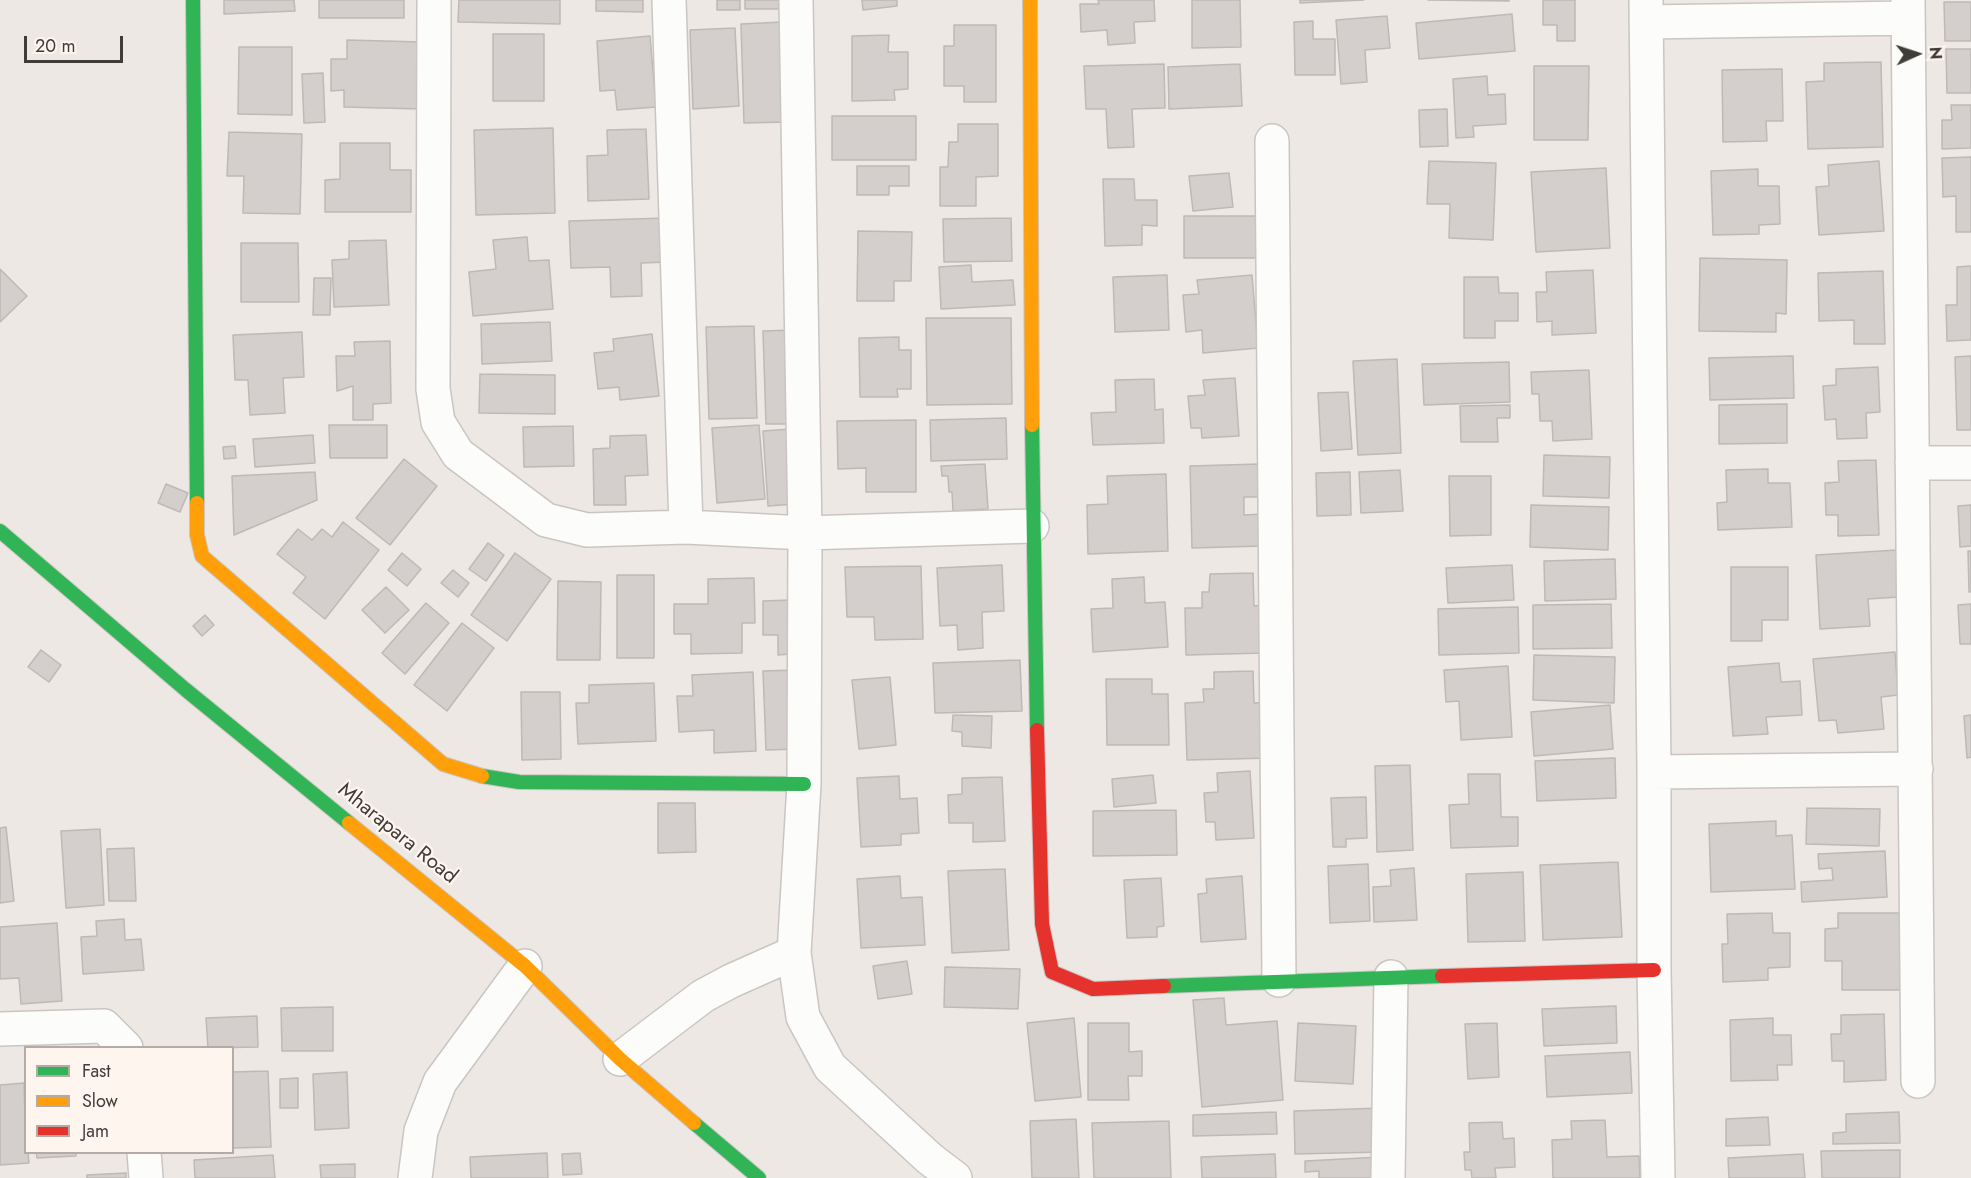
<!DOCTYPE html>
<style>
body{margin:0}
#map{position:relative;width:1971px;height:1178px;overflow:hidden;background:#eee8e4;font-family:Jost,sans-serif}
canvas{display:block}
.legend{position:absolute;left:24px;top:1046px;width:210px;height:108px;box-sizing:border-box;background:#fef5ef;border:2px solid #b2aba6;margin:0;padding:8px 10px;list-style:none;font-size:18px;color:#403c39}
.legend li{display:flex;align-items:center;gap:12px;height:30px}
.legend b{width:30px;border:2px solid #b2aba6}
.north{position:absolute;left:1887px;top:24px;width:60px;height:60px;-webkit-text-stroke:4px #fef5ef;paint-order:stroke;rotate:87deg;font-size:16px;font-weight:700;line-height:24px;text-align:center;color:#403c39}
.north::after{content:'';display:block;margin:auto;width:21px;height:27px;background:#403c39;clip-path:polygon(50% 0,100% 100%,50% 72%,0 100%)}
.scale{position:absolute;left:24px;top:36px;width:99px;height:27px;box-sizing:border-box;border:3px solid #403c39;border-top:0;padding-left:8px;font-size:18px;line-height:21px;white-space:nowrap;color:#403c39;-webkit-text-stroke:4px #fef5ef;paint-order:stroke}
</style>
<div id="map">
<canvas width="1971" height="1178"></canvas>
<ul class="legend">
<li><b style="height:8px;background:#30b455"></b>Fast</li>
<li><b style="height:8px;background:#ff9f0a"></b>Slow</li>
<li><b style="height:8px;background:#e5322d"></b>Jam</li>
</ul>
<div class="north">N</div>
<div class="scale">20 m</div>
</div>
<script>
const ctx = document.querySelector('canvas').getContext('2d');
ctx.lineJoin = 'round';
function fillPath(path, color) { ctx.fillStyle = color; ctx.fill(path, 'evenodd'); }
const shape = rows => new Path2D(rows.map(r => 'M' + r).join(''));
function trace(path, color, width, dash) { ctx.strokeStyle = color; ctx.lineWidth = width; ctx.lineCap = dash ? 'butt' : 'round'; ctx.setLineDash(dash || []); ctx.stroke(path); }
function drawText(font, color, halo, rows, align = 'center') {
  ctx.font = font + ' Jost,sans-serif'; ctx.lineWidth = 4.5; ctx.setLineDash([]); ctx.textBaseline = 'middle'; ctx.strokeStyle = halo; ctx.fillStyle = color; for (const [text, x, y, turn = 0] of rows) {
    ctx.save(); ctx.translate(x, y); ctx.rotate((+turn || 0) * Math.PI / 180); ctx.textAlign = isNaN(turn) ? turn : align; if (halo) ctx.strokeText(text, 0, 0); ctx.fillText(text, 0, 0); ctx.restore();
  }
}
const building = shape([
 [224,0,294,0,295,11,224,14,224,0],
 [319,0,404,0,404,18,319,18,319,0],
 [459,0,560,0,560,24,458,22,459,0],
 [596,0,643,0,643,12,596,11,596,0],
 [717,0,740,0,740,10,717,10,717,0],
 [745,0,779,0,779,9,745,9,745,0],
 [862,0,897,0,897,6,863,10,862,0],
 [1098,0,1154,0,1155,21,1134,22,1135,43,1108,45,1107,30,1081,32,1080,4,1099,4,1098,0],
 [1192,0,1240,0,1241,47,1192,48,1192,0],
 [1300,0,1364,0,1300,3,1300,0],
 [1428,0,1509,0,1509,1,1428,0],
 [1543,0,1575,0,1575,41,1557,41,1557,25,1543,25,1543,0],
 [1944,2,1971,2,1971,41,1945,41,1944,2],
 [1512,14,1515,51,1419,59,1416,23,1512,14],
 [1387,16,1390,48,1365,50,1367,82,1341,84,1336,20,1387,16],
 [1313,21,1313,39,1335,39,1335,75,1295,75,1294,22,1313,21],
 [783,22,787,122,744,123,741,24,783,22],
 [954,25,996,25,996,102,964,102,964,86,944,86,944,46,954,46,954,25],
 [735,28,739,106,693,109,690,30,735,28],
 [493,34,544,34,544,101,493,101,493,34],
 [889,35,888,52,908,52,908,89,894,90,895,100,852,101,852,36,889,35],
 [650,36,656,107,617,110,615,90,600,91,597,41,650,36],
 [347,40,422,42,421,109,344,107,344,90,331,91,331,59,347,59,347,40],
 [239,47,292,47,292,115,238,114,239,47],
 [1946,49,1971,49,1971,93,1947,93,1946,49],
 [1881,62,1883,147,1808,149,1806,82,1824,81,1824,63,1881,62],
 [1164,64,1165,108,1132,109,1134,147,1108,148,1106,109,1086,109,1084,66,1164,64],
 [1240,64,1242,106,1169,109,1168,67,1240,64],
 [1534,66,1589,66,1588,140,1534,140,1534,66],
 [1782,69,1783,121,1766,121,1767,141,1723,142,1722,70,1782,69],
 [323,73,325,122,304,123,302,74,323,73],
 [1487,76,1488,95,1505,94,1506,124,1473,126,1474,137,1456,138,1453,79,1487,76],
 [1951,105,1971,105,1971,148,1942,149,1942,120,1952,120,1951,105],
 [1447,109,1448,146,1420,147,1419,110,1447,109],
 [832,116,916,116,916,160,832,160,832,116],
 [958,124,998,124,998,176,976,177,976,206,940,206,940,167,948,167,949,142,958,142,958,124],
 [553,128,555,213,476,215,474,130,553,128],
 [646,129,649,199,588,201,587,156,608,155,607,130,646,129],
 [229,132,302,134,300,214,243,213,244,176,227,176,229,132],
 [340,143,390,143,390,170,411,170,411,212,325,212,325,180,340,179,340,143],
 [1971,157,1971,232,1956,232,1956,196,1943,197,1942,158,1971,157],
 [1429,161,1496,163,1493,240,1449,238,1450,204,1427,204,1429,161],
 [1879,161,1884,231,1819,235,1816,187,1829,186,1828,165,1879,161],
 [857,166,909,166,909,186,889,186,889,195,857,195,857,166],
 [1606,168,1610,248,1536,252,1531,172,1606,168],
 [1758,169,1758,186,1779,186,1780,224,1759,225,1759,234,1713,235,1711,171,1758,169],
 [1229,173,1233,207,1193,211,1189,176,1229,173],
 [1103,179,1134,179,1135,200,1157,200,1157,226,1142,225,1142,245,1105,246,1103,179],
 [1184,216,1258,216,1258,258,1184,258,1184,216],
 [666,218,667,262,641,263,642,296,611,297,610,267,571,268,569,221,666,218],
 [1011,218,1012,261,944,262,943,219,1011,218],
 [858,231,912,232,911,281,894,281,894,301,857,301,858,231],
 [527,237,529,261,549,260,553,309,473,316,469,272,496,269,493,240,527,237],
 [386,240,389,305,334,307,332,260,349,259,349,241,386,240],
 [241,243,298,243,299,302,241,302,241,243],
 [1700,258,1787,260,1786,314,1776,313,1776,332,1699,331,1700,258],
 [971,265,972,282,1013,280,1015,305,941,309,939,267,971,265],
 [1971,266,1971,340,1947,341,1946,305,1957,305,1957,267,1971,266],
 [0,269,27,296,0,322,0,269],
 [1593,270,1596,333,1552,335,1552,321,1537,322,1536,292,1547,292,1546,272,1593,270],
 [1883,271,1885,344,1854,344,1854,320,1819,321,1818,273,1883,271],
 [1167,275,1169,330,1115,332,1113,277,1167,275],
 [1252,275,1258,348,1203,353,1202,330,1186,332,1183,295,1199,294,1197,280,1252,275],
 [1464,277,1498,277,1499,293,1518,293,1518,321,1495,321,1495,338,1464,338,1464,277],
 [314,278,331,278,330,315,313,315,314,278],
 [926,318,1011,318,1012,404,927,405,926,318],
 [550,322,552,361,482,364,481,324,550,322],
 [754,326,757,418,709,419,706,327,754,326],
 [794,330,795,424,766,424,763,331,794,330],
 [302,332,304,377,283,378,285,413,250,415,248,380,235,380,233,335,302,332],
 [652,334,659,396,620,400,619,387,598,389,594,353,614,351,613,339,652,334],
 [899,337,899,350,911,350,911,389,897,389,898,397,860,397,859,338,899,337],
 [390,341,391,403,373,404,373,420,353,420,353,386,337,391,336,356,355,356,354,342,390,341],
 [1793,356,1794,398,1710,400,1709,358,1793,356],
 [1971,356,1971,430,1957,430,1955,357,1971,356],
 [1397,359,1401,453,1358,455,1353,361,1397,359],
 [1509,362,1510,402,1424,405,1422,364,1509,362],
 [1878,367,1880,412,1866,413,1867,438,1837,439,1836,419,1825,420,1823,386,1836,385,1836,369,1878,367],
 [1589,370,1592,439,1553,441,1552,421,1540,421,1539,394,1532,394,1531,372,1589,370],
 [480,374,555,375,555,414,479,413,480,374],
 [1235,378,1239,436,1202,438,1201,428,1191,428,1188,396,1205,395,1203,380,1235,378],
 [1154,379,1155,410,1163,409,1164,443,1093,445,1091,413,1116,412,1115,380,1154,379],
 [1348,392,1352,449,1321,451,1318,393,1348,392],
 [1787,404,1787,443,1719,444,1719,405,1787,404],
 [1510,405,1510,418,1497,418,1498,442,1461,442,1460,406,1510,405],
 [1006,418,1007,459,931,461,930,420,1006,418],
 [916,420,916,492,866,492,866,468,838,469,837,421,916,420],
 [329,425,387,425,387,458,330,458,329,425],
 [759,425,765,499,717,503,712,428,759,425],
 [573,426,574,466,524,467,523,427,573,426],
 [791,429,796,504,768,506,763,431,791,429],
 [313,435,315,463,255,467,253,439,313,435],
 [646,435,648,475,625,476,626,505,594,505,593,449,610,448,610,436,646,435],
 [235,446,236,458,224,459,223,447,235,446],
 [1544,455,1610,457,1609,498,1543,496,1544,455],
 [404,459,437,486,390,545,356,518,404,459],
 [1876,460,1879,535,1838,536,1838,515,1826,515,1825,483,1839,482,1838,461,1876,460],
 [985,464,988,509,953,511,952,492,949,492,948,476,942,476,941,466,985,464],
 [1260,464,1261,497,1244,497,1244,515,1264,514,1264,546,1192,548,1190,466,1260,464],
 [1768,469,1768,483,1790,483,1792,527,1718,530,1717,503,1727,502,1726,470,1768,469],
 [1400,470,1403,511,1361,513,1359,472,1400,470],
 [315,472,317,500,234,535,232,476,315,472],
 [1350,472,1351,515,1317,516,1316,473,1350,472],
 [1166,474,1168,551,1088,554,1087,505,1108,504,1107,476,1166,474],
 [1449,476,1491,476,1491,535,1450,536,1449,476],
 [166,484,188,493,180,512,158,503,166,484],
 [1531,505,1609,507,1608,550,1530,547,1531,505],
 [1971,505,1971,546,1960,547,1958,506,1971,505],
 [343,522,379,550,325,619,293,593,306,577,277,554,298,529,312,540,322,529,332,537,343,522],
 [488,543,504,555,486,581,469,569,488,543],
 [1897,550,1899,597,1868,599,1870,626,1820,629,1816,555,1897,550],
 [1968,551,1971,551,1971,592,1969,592,1968,551],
 [402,553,421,569,407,586,388,570,402,553],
 [515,553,551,579,507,641,471,615,515,553],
 [1615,559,1616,599,1545,601,1544,561,1615,559],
 [1002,565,1004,611,982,612,983,648,958,650,957,625,940,626,937,568,1002,565],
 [1512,565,1514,600,1448,603,1446,568,1512,565],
 [921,566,923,639,875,640,874,617,847,617,845,567,921,566],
 [1731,567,1788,567,1788,620,1762,620,1762,641,1731,641,1731,567],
 [453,570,469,583,458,597,441,583,453,570],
 [1253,573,1254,606,1264,605,1265,653,1186,655,1185,608,1202,608,1202,592,1209,592,1210,574,1253,573],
 [617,575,654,575,654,658,617,658,617,575],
 [1144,577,1145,603,1165,602,1168,647,1093,652,1091,609,1113,608,1112,579,1144,577],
 [754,578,755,623,742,623,742,653,691,654,691,634,674,634,674,604,708,604,708,579,754,578],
 [558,581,601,582,600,660,557,660,558,581],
 [386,587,409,610,385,633,362,610,386,587],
 [790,600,791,654,778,655,778,635,763,635,763,601,790,600],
 [426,603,449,623,405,674,382,653,426,603],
 [1611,604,1612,648,1533,649,1533,605,1611,604],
 [1971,604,1971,644,1960,644,1958,605,1971,604],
 [1518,607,1519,653,1439,655,1438,609,1518,607],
 [205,615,214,625,202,636,193,626,205,615],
 [462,623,494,648,447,711,414,685,462,623],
 [41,650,61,665,49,682,28,667,41,650],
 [1895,652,1898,695,1881,697,1884,729,1838,733,1836,720,1819,721,1813,659,1895,652],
 [1534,655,1615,657,1614,703,1533,700,1534,655],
 [1020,660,1022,711,935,713,933,663,1020,660],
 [1779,663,1781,682,1800,681,1802,715,1766,717,1768,734,1733,736,1728,667,1779,663],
 [1508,666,1512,737,1461,740,1459,701,1446,702,1444,670,1508,666],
 [796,670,798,749,766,750,763,671,796,670],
 [1253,671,1254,703,1270,702,1272,758,1187,760,1185,703,1204,702,1203,689,1214,689,1214,672,1253,671],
 [753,672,756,751,714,753,714,730,679,732,677,696,693,696,692,675,753,672],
 [890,677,896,745,859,749,852,680,890,677],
 [1106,679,1152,679,1152,694,1168,694,1169,745,1107,745,1106,679],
 [654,683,656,741,578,744,576,703,589,703,589,685,654,683],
 [521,692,560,692,561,759,522,760,521,692],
 [1610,705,1613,749,1534,756,1531,712,1610,705],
 [953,715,992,716,991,748,962,746,962,732,952,731,953,715],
 [1971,715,1971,757,1967,758,1964,716,1971,715],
 [1615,758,1616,798,1537,801,1535,761,1615,758],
 [1410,765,1413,850,1377,852,1375,766,1410,765],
 [1250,771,1254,838,1216,840,1215,822,1206,822,1204,793,1218,792,1217,773,1250,771],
 [1468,774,1500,774,1501,817,1518,817,1518,846,1451,848,1449,805,1469,804,1468,774],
 [1153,775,1156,803,1114,807,1112,779,1153,775],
 [899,776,900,799,917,798,919,833,901,834,901,845,861,847,857,778,899,776],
 [1002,777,1005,841,973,842,973,823,949,823,948,795,962,794,962,778,1002,777],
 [1366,797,1367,838,1346,839,1346,847,1333,847,1331,798,1366,797],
 [658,803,695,803,696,852,658,853,658,803],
 [1807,808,1880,809,1879,846,1806,844,1807,808],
 [1176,810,1177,855,1093,856,1093,811,1176,810],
 [1776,821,1776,836,1792,835,1795,889,1711,892,1709,824,1776,821],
 [6,827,14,901,0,903,0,828,6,827],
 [100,829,104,905,66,908,61,831,100,829],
 [134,848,136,901,109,901,107,849,134,848],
 [1885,851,1887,897,1802,902,1801,882,1833,880,1832,868,1819,869,1818,854,1885,851],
 [1618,862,1622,937,1543,940,1540,865,1618,862],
 [1368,864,1370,921,1330,923,1328,866,1368,864],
 [1414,868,1417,920,1374,922,1373,887,1391,886,1390,870,1414,868],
 [1005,869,1009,950,952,953,948,871,1005,869],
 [1523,872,1525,941,1468,942,1466,874,1523,872],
 [900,876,901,898,922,897,925,945,861,948,857,879,900,876],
 [1242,876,1246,939,1201,942,1198,894,1207,893,1206,879,1242,876],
 [1161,878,1164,926,1157,927,1157,937,1127,938,1124,880,1161,878],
 [1772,913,1773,933,1790,933,1790,967,1768,968,1768,980,1723,982,1722,944,1728,944,1727,914,1772,913],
 [1838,913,1900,913,1900,990,1842,990,1842,961,1825,961,1825,929,1838,928,1838,913],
 [124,919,125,940,141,939,144,970,83,974,81,937,97,936,96,921,124,919],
 [57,923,62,1001,21,1004,19,978,0,979,0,927,57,923],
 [907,961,912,994,878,999,873,966,907,961],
 [945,967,1020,969,1018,1009,944,1007,945,967],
 [1224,998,1226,1025,1277,1021,1283,1100,1202,1107,1193,1000,1224,998],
 [1616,1006,1617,1043,1544,1046,1542,1009,1616,1006],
 [333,1007,333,1051,282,1051,281,1008,333,1007],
 [1884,1014,1886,1080,1844,1082,1844,1061,1832,1061,1831,1034,1841,1034,1841,1015,1884,1014],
 [257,1016,258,1047,208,1048,206,1018,257,1016],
 [1074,1018,1081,1097,1035,1101,1027,1023,1074,1018],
 [1773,1018,1773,1035,1791,1035,1792,1065,1777,1065,1778,1080,1731,1081,1730,1020,1773,1018],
 [1088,1023,1129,1023,1129,1052,1142,1051,1142,1076,1128,1076,1129,1100,1088,1100,1088,1023],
 [1298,1023,1356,1026,1353,1084,1295,1081,1298,1023],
 [1497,1023,1499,1077,1468,1079,1465,1024,1497,1023],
 [1630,1052,1632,1093,1547,1097,1545,1056,1630,1052],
 [268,1071,271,1147,232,1148,232,1072,268,1071],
 [347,1072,349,1128,315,1130,313,1074,347,1072],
 [298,1078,298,1108,280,1108,280,1079,298,1078],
 [24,1083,26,1152,28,1152,29,1163,0,1165,0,1085,24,1083],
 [1382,1108,1383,1152,1295,1154,1294,1111,1382,1108],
 [1276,1112,1277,1134,1193,1136,1193,1115,1276,1112],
 [1899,1112,1900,1143,1833,1144,1833,1133,1846,1132,1846,1114,1899,1112],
 [1768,1117,1770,1145,1726,1146,1726,1119,1768,1117],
 [1076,1119,1079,1178,1032,1178,1030,1121,1076,1119],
 [1605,1120,1607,1157,1639,1156,1640,1178,1553,1178,1552,1140,1572,1139,1571,1121,1605,1120],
 [1169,1121,1171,1178,1094,1178,1092,1123,1169,1121],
 [1502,1122,1503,1139,1514,1138,1515,1167,1495,1168,1496,1178,1472,1178,1471,1170,1465,1170,1464,1152,1470,1152,1469,1123,1502,1122],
 [1900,1150,1900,1178,1822,1178,1821,1151,1900,1150],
 [36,1152,76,1152,76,1156,37,1158,36,1152],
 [547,1153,548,1178,471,1178,470,1157,547,1153],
 [580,1153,582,1174,563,1175,562,1154,580,1153],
 [1275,1154,1276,1178,1202,1178,1201,1157,1275,1154],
 [1803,1154,1805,1178,1729,1178,1728,1158,1803,1154],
 [273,1155,275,1178,195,1178,194,1160,273,1155],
 [1381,1157,1382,1178,1319,1178,1319,1171,1305,1172,1305,1161,1381,1157],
 [355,1164,355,1178,321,1178,320,1165,355,1164],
 [126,1173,126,1178,87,1178,87,1175,126,1173]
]);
fillPath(building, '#d4cfcc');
trace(building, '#bdb9b6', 1.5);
const street = shape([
 [434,0,433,389,438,422,458,454,546,520,587,530,686,527,805,533,1032,526],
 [669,0,686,527],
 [1646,0,1654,772,1654,970,1658,1178],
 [1908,0,1918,1081],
 [1646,22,1908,18],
 [1272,141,1279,980],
 [1912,463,1971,463],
 [1654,772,1916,769],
 [794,953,803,1017,830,1067,930,1159,955,1178],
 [0,1029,104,1026,126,1048],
 [620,1059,703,996,731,981,794,953,804,784,805,533,796,0],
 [144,1152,146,1178],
 [415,1178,421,1131,440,1082,525,966],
 [1388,1178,1391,977]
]);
const fast = shape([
 [193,0,197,503],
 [1032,425,1037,730],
 [0,531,186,690,349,823],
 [482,776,519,782,804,784],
 [1164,986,1442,976],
 [694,1123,759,1178]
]);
const slow = shape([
 [1030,0,1032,425],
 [197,503,197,535,202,556,443,764,482,776],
 [349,823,525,966,620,1059,694,1123]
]);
const jam = shape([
 [1037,730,1042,924,1052,972,1093,989,1164,986],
 [1442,976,1654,970]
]);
trace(street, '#cac5c2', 36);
trace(fast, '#cac5c2', 16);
trace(slow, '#cac5c2', 16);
trace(jam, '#cac5c2', 16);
trace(street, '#fcfcfb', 33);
trace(fast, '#30b455', 14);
trace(slow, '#ff9f0a', 14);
trace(jam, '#e5322d', 14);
drawText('21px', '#403c39', '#fef5ef', [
 ["Mharapara Road",397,834,39]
]);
</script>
